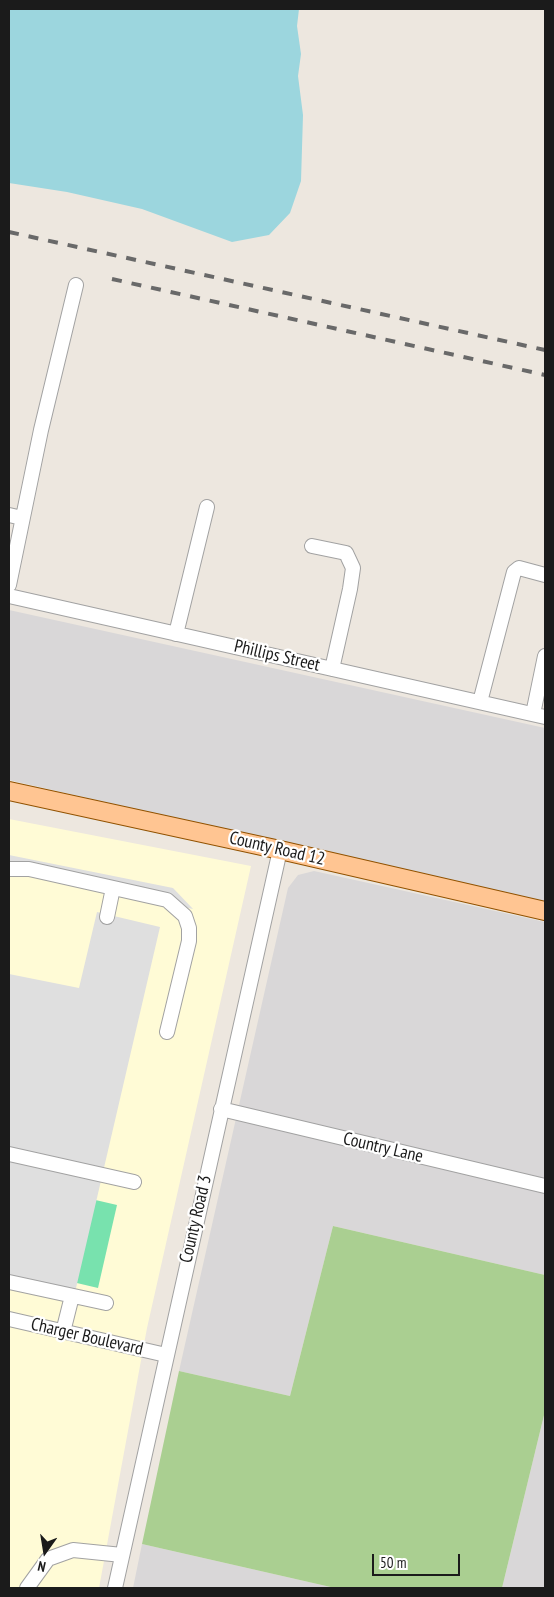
<!DOCTYPE html>
<style>
body{margin:0}
#map{position:relative;width:554px;height:1597px;overflow:hidden;background:#ede7df;font-family:"PT Sans Narrow",sans-serif}
canvas{display:block}
.frame{position:absolute;inset:0;border:10px solid #1b1b1b;pointer-events:none}
.north{position:absolute;left:20px;top:1527px;width:50px;height:50px;-webkit-text-stroke:4px #fff;paint-order:stroke;rotate:193deg;font-size:14px;font-weight:700;line-height:20px;text-align:center;color:#1b1b1b}
.north::after{content:'';display:block;margin:auto;width:18px;height:22px;background:#1b1b1b;clip-path:polygon(50% 0,100% 100%,50% 72%,0 100%)}
.scale{position:absolute;left:372px;top:1554px;width:88px;height:22px;box-sizing:border-box;border:2px solid #1b1b1b;border-top:0;padding-left:6px;font-size:15px;line-height:18px;white-space:nowrap;color:#1b1b1b;-webkit-text-stroke:4px #fff;paint-order:stroke}
</style>
<div id="map">
<canvas width="554" height="1597"></canvas>
<div class="frame"></div>
<div class="north">N</div>
<div class="scale">50 m</div>
</div>
<script>
const ctx = document.querySelector('canvas').getContext('2d');
ctx.lineJoin = 'round';
function fillPath(path, color) { ctx.fillStyle = color; ctx.fill(path, 'evenodd'); }
const shape = rows => new Path2D(rows.map(r => 'M' + r).join(''));
function trace(path, color, width, dash) { ctx.strokeStyle = color; ctx.lineWidth = width; ctx.lineCap = dash ? 'butt' : 'round'; ctx.setLineDash(dash || []); ctx.stroke(path); }
function drawText(font, color, halo, rows, align = 'center') {
  ctx.font = font + ' "PT Sans Narrow",sans-serif'; ctx.lineWidth = 4.5; ctx.setLineDash([]); ctx.textBaseline = 'middle'; ctx.strokeStyle = halo; ctx.fillStyle = color; for (const [text, x, y, turn = 0] of rows) {
    ctx.save(); ctx.translate(x, y); ctx.rotate((+turn || 0) * Math.PI / 180); ctx.textAlign = isNaN(turn) ? turn : align; if (halo) ctx.strokeText(text, 0, 0); ctx.fillText(text, 0, 0); ctx.restore();
  }
}
fillPath(shape([
 [9,610,545,728,545,903,9,780],
 [314,871,545,922,545,1275,333,1226,290,1396,179,1371,288,888,298,875],
 [545,1411,545,1588,502,1588],
 [142,1544,335,1588,133,1588]
]), '#d9d7d8');
fillPath(shape([
 [9,819,251,866,147,1328,99,1588,9,1588]
]), '#fffbd6');
fillPath(shape([
 [333,1226,545,1275,545,1411,502,1588,335,1588,142,1544,179,1371,290,1396]
]), '#aacf91');
fillPath(shape([
 [9,1180,117,1205,98,1288,9,1267]
]), '#78e2ae');
fillPath(shape([
 [9,855,173,888,193,909,9,870],
 [97,912,160,927,73,1301,9,1287,9,974,79,988]
]), '#dfdfdf');
fillPath(shape([
 [9,9,299,9,297,26,301,54,298,76,303,115,301,181,290,213,269,235,232,242,142,209,67,192,9,183]
]), '#9cd6de');
const minor = shape([
 [9,515,22,518],
 [312,546,346,553,353,568,350,589,332,669],
 [9,585,41,430,76,285],
 [9,596,545,717],
 [176,634,207,507],
 [480,702,514,572,519,568,545,575],
 [533,714,545,656],
 [9,869,29,869,167,900,185,916,189,928,189,941,167,1032],
 [107,917,113,888],
 [221,1109,545,1186],
 [9,1154,134,1182],
 [9,1282,106,1303],
 [9,1319,166,1355],
 [63,1332,72,1296],
 [27,1588,48,1559,73,1550,122,1555],
 [115,1588,280,850]
]);
const major = shape([
 [9,791,280,850,545,911]
]);
trace(minor, '#a2a2a2', 16);
trace(major, '#915200', 20);
trace(minor, '#fff', 14);
trace(major, '#ffc592', 18);
trace(shape([
 [9,232,545,350],
 [112,279,545,375]
]), '#696969', 4, [10, 10]);
drawText('18px', '#1b1b1b', '#fff', [
 ["Phillips Street",277,656,13],
 ["County Road 12",277,849,13],
 ["Country Lane",383,1148,13],
 ["County Road 3",196,1219,-77],
 ["Charger Boulevard",87,1337,13]
]);
</script>
